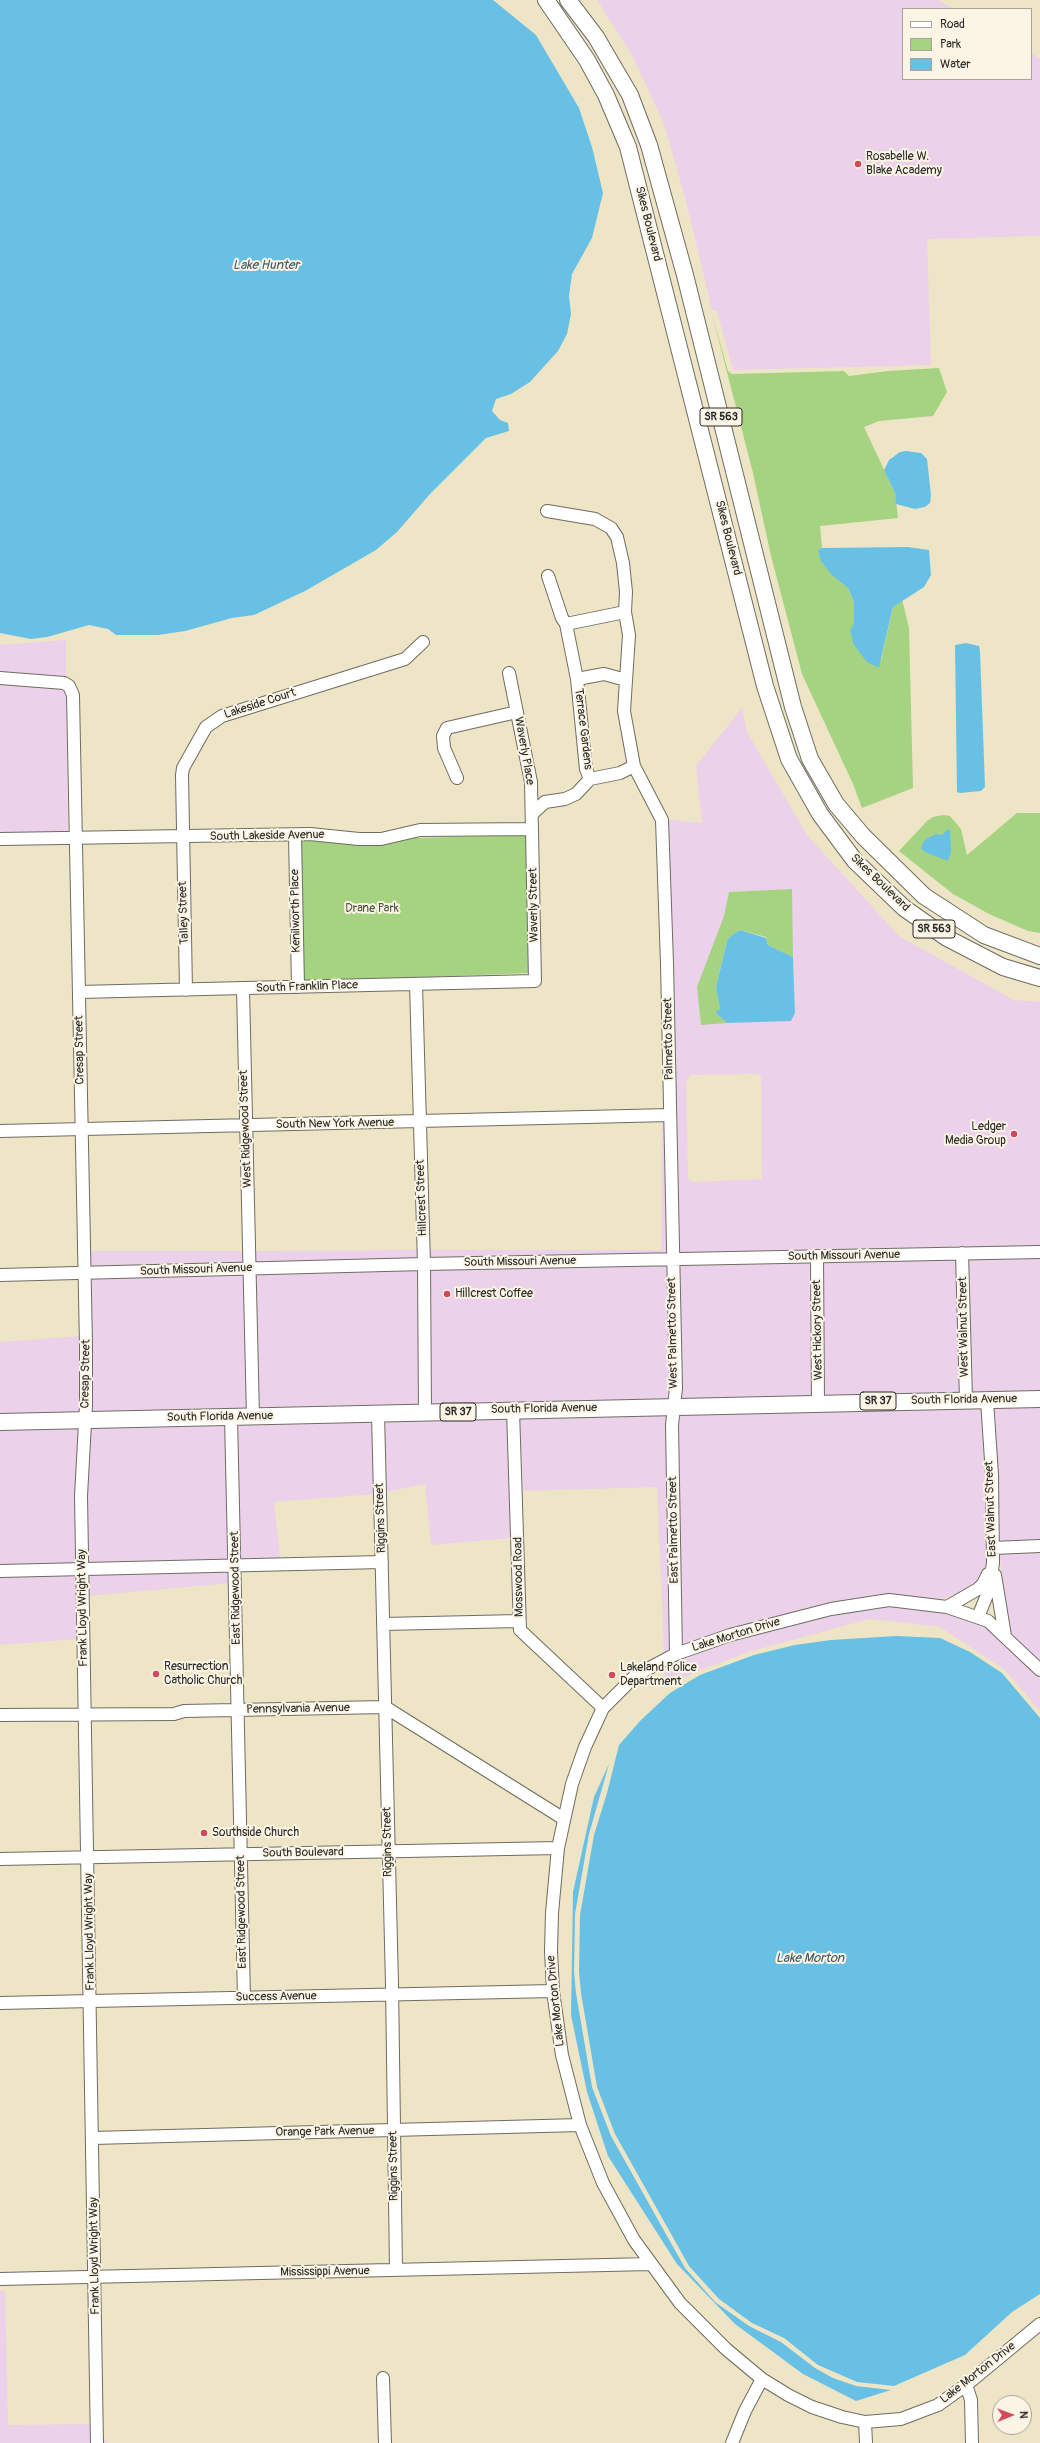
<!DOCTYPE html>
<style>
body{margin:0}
#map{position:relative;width:1040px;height:2443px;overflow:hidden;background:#eee5c6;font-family:Pangolin,sans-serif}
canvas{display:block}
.legend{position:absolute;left:902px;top:8px;width:130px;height:72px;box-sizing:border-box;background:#fcf5e5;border:1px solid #a8a49b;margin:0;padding:5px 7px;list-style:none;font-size:12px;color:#2b2b2b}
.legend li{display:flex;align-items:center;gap:8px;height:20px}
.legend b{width:20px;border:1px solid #a8a49b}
.north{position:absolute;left:992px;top:2395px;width:40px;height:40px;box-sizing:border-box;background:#fcf5e5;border:1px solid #a8a49b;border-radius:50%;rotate:89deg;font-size:11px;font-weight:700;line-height:16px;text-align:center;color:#2b2b2b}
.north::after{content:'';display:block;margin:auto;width:14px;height:18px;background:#d1495b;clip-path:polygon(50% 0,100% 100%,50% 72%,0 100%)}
</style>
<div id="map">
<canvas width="1040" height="2443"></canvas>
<ul class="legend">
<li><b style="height:5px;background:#fff"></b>Road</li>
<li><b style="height:11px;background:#a5d381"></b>Park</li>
<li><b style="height:11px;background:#68c1e5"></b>Water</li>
</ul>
<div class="north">N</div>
</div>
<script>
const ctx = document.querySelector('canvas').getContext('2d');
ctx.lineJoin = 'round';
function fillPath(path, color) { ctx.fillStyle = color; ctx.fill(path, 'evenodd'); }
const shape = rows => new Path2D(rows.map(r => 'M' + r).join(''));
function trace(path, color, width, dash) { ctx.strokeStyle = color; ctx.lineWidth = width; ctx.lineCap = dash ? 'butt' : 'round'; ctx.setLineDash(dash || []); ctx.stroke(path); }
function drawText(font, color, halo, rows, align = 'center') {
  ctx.font = font + ' Pangolin,sans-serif'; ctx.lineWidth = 4; ctx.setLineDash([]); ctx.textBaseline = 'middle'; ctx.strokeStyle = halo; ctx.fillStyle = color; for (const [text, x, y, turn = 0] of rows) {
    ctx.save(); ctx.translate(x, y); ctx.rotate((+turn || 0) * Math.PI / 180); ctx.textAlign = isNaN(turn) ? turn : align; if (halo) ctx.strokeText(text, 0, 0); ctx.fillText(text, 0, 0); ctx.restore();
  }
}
fillPath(shape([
 [597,0,938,0,954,9,903,9,903,79,1031,79,1031,53,1040,59,1040,236,927,239,931,365,733,370,717,311,712,310,687,205,664,124,632,55],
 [66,640,66,679,62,677,0,674,0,645],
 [0,684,61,688,66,692,68,831,65,833,0,834],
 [742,708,747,732,807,835,899,936,1014,1000,1040,1002,1040,1247,677,1254,673,963,667,819,702,823,696,766],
 [791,889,795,1012,701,1024,729,892],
 [691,1075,757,1074,761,1077,762,1179,693,1182,688,1179,686,1080],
 [662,1120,664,1120,666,1254,429,1259,429,1250,661,1250],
 [418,1250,418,1259,255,1263,255,1251],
 [90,1251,244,1251,244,1264,90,1269],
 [1040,1257,1040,1393,971,1395,968,1258],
 [957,1259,960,1395,824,1398,823,1261],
 [811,1262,813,1398,679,1401,678,1264],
 [666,1264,670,1388,667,1401,431,1408,430,1269],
 [418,1269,420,1408,259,1412,255,1274],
 [244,1274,248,1412,91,1415,91,1279],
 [81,1336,79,1415,0,1417,0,1342],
 [1040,1404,1040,1542,999,1543,993,1405],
 [982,1405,986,1475,988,1559,979,1582,962,1592,937,1601,890,1595,829,1604,728,1631,682,1646,678,1411],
 [666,1411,671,1651,664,1654,657,1487,523,1491,519,1415],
 [508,1415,512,1538,431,1545,425,1484,386,1492,384,1419],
 [373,1419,375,1494,274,1502,280,1558,241,1559,237,1422],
 [226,1422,229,1560,88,1564,87,1496,90,1425],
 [78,1426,75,1496,77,1564,0,1566,0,1427],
 [1040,1552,1040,1662,1011,1633,999,1553],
 [229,1570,230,1583,89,1596,88,1574],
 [77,1574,78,1639,0,1645,0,1576],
 [889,1605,938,1611,985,1625,1040,1678,1040,1711,1005,1670,940,1627,869,1619,752,1651,698,1671,665,1687,664,1665,682,1657,732,1640,832,1613],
 [0,2291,5,2291,8,2425,89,2424,108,2443,0,2443]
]), '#ecd1ea');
fillPath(shape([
 [712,314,728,371,732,374,844,371,849,376,888,371,939,368,947,392,933,416,879,421,864,427,895,493,898,518,820,526,822,548,818,550,848,588,854,602,855,614,881,660,893,607,902,599,909,628,913,788,862,808,853,784,802,674,771,556,753,473],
 [1017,813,1040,813,1040,933,1028,931,989,914,953,894,899,851,927,821,933,817,943,815,950,816,961,829,967,855],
 [527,835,530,973,303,982,301,841],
 [792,889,793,957,768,945,766,937,740,930,727,941,716,987,720,1009,715,1012,727,1023,701,1025,697,987,724,916,729,892]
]), '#a5d381');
fillPath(shape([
 [0,0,493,0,536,35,579,108,592,147,603,193,592,238,572,274,569,296,571,314,567,334,558,351,530,382,511,394,496,399,492,411,500,420,508,423,509,431,486,438,430,494,397,532,376,550,305,591,254,615,232,618,185,631,158,635,116,635,108,629,89,625,47,637,31,639,0,633],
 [906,451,921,453,927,459,931,495,930,503,925,507,915,509,896,504,895,493,884,470,889,460,900,452],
 [908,547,929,550,931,575,924,587,893,607,879,667,877,667,867,662,854,645,850,630,854,624,854,602,848,588,831,574,821,561,818,550,822,548],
 [966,643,979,646,980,651,985,787,981,791,960,793,957,792,955,645],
 [948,829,950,831,951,851,948,861,925,852,921,849,923,842,928,838,936,834,942,835],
 [740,930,766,938,768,945,793,957,795,1013,791,1021,727,1023,715,1012,720,1009,716,987,727,941,731,936],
 [897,1636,940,1638,970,1652,1002,1673,1040,1718,1040,2294,1012,2312,965,2355,894,2386,857,2382,818,2365,784,2338,752,2323,719,2299,689,2266,615,2134,597,2087,581,1993,579,1972,580,1915,594,1835,607,1793,619,1745,641,1720,670,1693,700,1675,754,1655,795,1645,831,1640],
 [609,1764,589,1834,575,1914,574,1972,576,1993,592,2087,611,2136,685,2268,715,2302,749,2326,781,2342,815,2368,833,2378,856,2386,891,2390,856,2401,803,2374,735,2324,677,2264,608,2156,587,2092,571,2015,573,1892,594,1797]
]), '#68c1e5');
const minor = shape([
 [547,511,595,519,611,528,617,537,623,563,626,592,625,612,629,635,624,711,634,766,662,820,667,963,676,1388,672,1425,676,1654],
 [548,576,562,618,566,624,577,679,586,769,590,779],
 [566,624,625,612],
 [0,678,64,683,69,686,73,695,86,1345,86,1405,81,1496,97,2443],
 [577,679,604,674,626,680],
 [457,778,444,748,443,736,447,728,517,712],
 [532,814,545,802,565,799,576,794,590,779,620,773,634,766],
 [295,836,298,987],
 [0,839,310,834,359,839,381,839,420,830,532,829],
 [416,984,424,1264,425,1413],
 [243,989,253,1417],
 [186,990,182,775,183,768,206,727,222,716,405,659,423,642],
 [79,992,535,981,531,782,509,673],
 [0,1131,670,1115],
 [962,1253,966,1400],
 [817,1256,818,1403],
 [0,1275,424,1264,1040,1252],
 [513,1410,520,1630,603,1708],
 [378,1414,392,1984,396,2270],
 [231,1417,244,1998],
 [993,1548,1040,1546],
 [0,1571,382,1562],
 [995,1575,1005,1636],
 [947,1607,978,1589,983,1584,988,1574],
 [978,1617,989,1590,993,1563,992,1475,987,1400],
 [383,1624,519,1621],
 [1040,1670,988,1621,947,1607,889,1600,831,1609,730,1635,676,1654,636,1675,603,1708,585,1747,572,1784,558,1848,552,1913,551,1951,553,1991,562,2055,580,2125,603,2183,634,2240,680,2303,726,2349,762,2379,788,2395,812,2407,842,2417,865,2422,901,2419,938,2405,966,2385,1040,2324],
 [0,1715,174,1714,184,1711,385,1707,564,1819],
 [0,1859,558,1848],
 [0,2003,553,1991],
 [93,2138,580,2125],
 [0,2279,650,2264],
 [383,2378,385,2443],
 [966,2385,971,2400,972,2443],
 [865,2422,866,2443],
 [732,2443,745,2411,762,2379]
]);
const major = shape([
 [546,0,587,60,606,95,628,147,765,686,789,759,820,814,855,861,904,908,947,938,1003,967,1040,978],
 [568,0,596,37,630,95,649,145,685,275,793,707,810,759,836,804,863,836,924,896,984,935,1040,956],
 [0,1422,1040,1399]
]);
trace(minor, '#6f6c61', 14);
trace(major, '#6f6c61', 18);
trace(minor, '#fff', 12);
trace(major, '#fff', 16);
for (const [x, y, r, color] of [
 [858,164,4,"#d1495b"],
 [1014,1134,4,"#d1495b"],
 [447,1294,4,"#d1495b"],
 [156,1674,4,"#d1495b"],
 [612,1675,4,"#d1495b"],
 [204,1833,4,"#d1495b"]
]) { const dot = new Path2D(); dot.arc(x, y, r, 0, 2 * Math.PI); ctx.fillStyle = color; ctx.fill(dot); trace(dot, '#fcf5e5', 1.5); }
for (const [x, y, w] of [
 [721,417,42],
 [934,929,42],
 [878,1401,36],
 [458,1412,36]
]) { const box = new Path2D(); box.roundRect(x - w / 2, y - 9, w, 18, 3); ctx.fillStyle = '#fcf5e5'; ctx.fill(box); trace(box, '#2b2b2b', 1); }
drawText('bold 11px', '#2b2b2b', null, [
 ["SR 563",721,417],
 ["SR 563",934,929],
 ["SR 37",878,1401],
 ["SR 37",458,1412]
]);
drawText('12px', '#2b2b2b', '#fcf5e5', [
 ["Rosabelle W.",866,157],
 ["Blake Academy",866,171],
 ["Ledger",1006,1127,"right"],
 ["Media Group",1006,1141,"right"],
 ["Hillcrest Coffee",455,1294],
 ["Resurrection",164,1667],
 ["Catholic Church",164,1681],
 ["Lakeland Police",620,1668],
 ["Department",620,1682],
 ["Southside Church",212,1833]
], 'left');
drawText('12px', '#2b2b2b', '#fcf5e5', [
 ["Sikes Boulevard",648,224,76],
 ["Sikes Boulevard",728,538,76],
 ["Lakeside Court",260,704,-18],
 ["Terrace Gardens",583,729,83],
 ["Waverly Place",524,751,80],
 ["South Lakeside Avenue",267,836,-1],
 ["Sikes Boulevard",880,883,44],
 ["Waverly Street",534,905,-91],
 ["Kenilworth Place",296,911,-91],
 ["Talley Street",184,913,-92],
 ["South Franklin Place",307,987,-2],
 ["Palmetto Street",669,1039,-91],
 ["Cresap Street",80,1050,-91],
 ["South New York Avenue",335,1124,-1],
 ["West Ridgewood Street",246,1129,-92],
 ["Hillcrest Street",422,1198,-92],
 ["South Missouri Avenue",844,1256,-1],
 ["South Missouri Avenue",520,1262,-1],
 ["South Missouri Avenue",196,1270,-2],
 ["West Walnut Street",964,1327,-91],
 ["West Hickory Street",818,1330,-91],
 ["West Palmetto Street",673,1333,-91],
 ["Cresap Street",86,1374,-89],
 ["South Florida Avenue",964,1400,-1],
 ["South Florida Avenue",544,1409,-1],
 ["South Florida Avenue",220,1417,-1],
 ["East Walnut Street",991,1509,-92],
 ["Riggins Street",381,1518,-92],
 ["East Palmetto Street",674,1530,-91],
 ["Mosswood Road",519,1577,-91],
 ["East Ridgewood Street",236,1588,-91],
 ["Frank Lloyd Wright Way",83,1608,-91],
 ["Lake Morton Drive",736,1635,-17],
 ["Pennsylvania Avenue",298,1709,-1],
 ["Riggins Street",388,1842,-91],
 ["South Boulevard",303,1853,-1],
 ["East Ridgewood Street",242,1912,-91],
 ["Frank Lloyd Wright Way",90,1932,-91],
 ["Success Avenue",276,1997,-1],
 ["Lake Morton Drive",556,2001,-96],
 ["Orange Park Avenue",325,2132,-1],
 ["Riggins Street",394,2166,-91],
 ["Frank Lloyd Wright Way",95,2256,-91],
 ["Mississippi Avenue",325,2272,-1],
 ["Lake Morton Drive",978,2373,-38]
]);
drawText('12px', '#4a5540', '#fcf5e5', [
 ["Drane Park",372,909]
]);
drawText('italic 13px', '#3d5863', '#fcf5e5', [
 ["Lake Hunter",266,266],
 ["Lake Morton",810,1959]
]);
</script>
